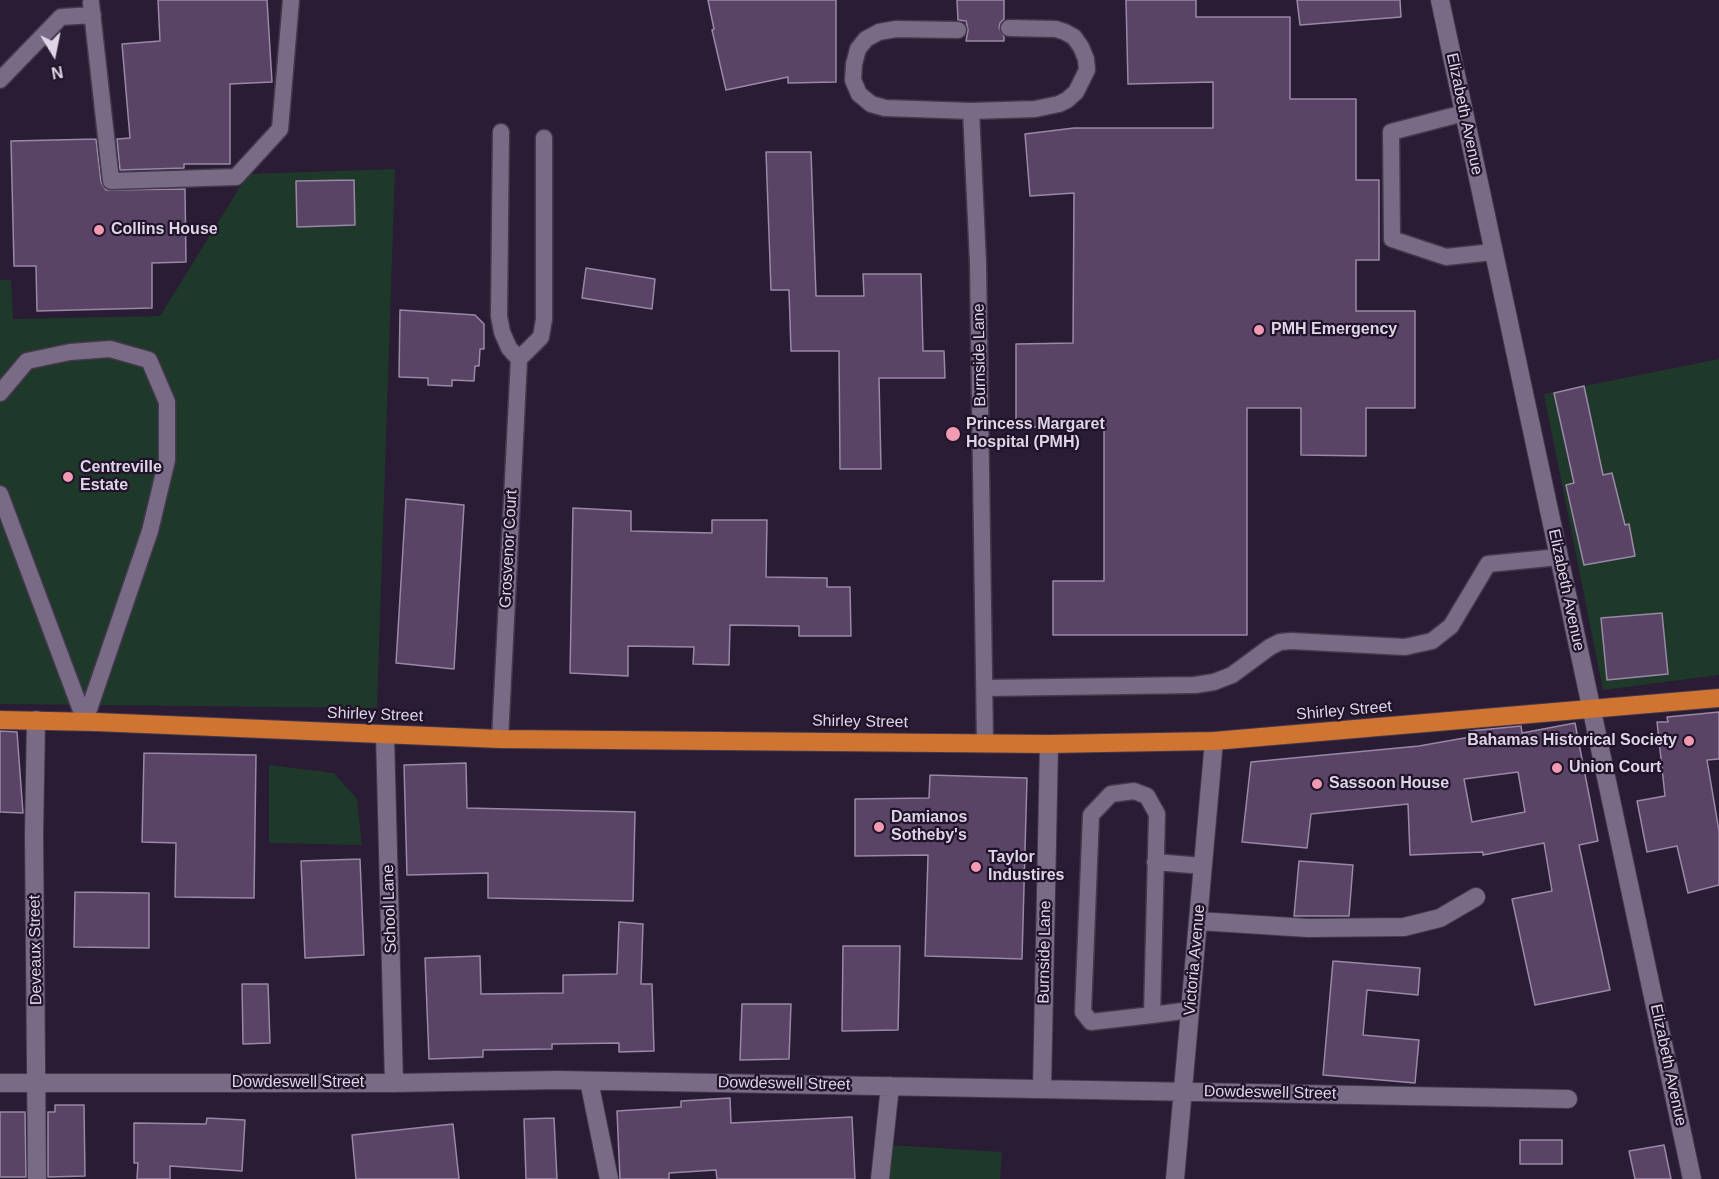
<!DOCTYPE html>
<style>
body{margin:0}
#map{position:relative;width:1719px;height:1179px;overflow:hidden;background:#291c34;font-family:Arial,sans-serif}
canvas{display:block}
.north{position:absolute;left:24px;top:24px;width:60px;height:60px;-webkit-text-stroke:4px #20132a;paint-order:stroke;rotate:170deg;font-size:16px;font-weight:700;line-height:24px;text-align:center;color:#ded6e6}
.north::after{content:'';display:block;margin:auto;width:21px;height:27px;background:#ded6e6;clip-path:polygon(50% 0,100% 100%,50% 72%,0 100%)}
</style>
<div id="map">
<canvas width="1719" height="1179"></canvas>
<div class="north">N</div>
</div>
<script>
const ctx = document.querySelector('canvas').getContext('2d');
ctx.lineJoin = 'round';
function fillPath(path, color) { ctx.fillStyle = color; ctx.fill(path, 'evenodd'); }
const shape = rows => new Path2D(rows.map(r => 'M' + r).join(''));
function trace(path, color, width, dash) { ctx.strokeStyle = color; ctx.lineWidth = width; ctx.lineCap = dash ? 'butt' : 'round'; ctx.setLineDash(dash || []); ctx.stroke(path); }
function drawText(font, color, halo, rows, align = 'center') {
  ctx.font = font + ' Arial,sans-serif'; ctx.lineWidth = 4.5; ctx.setLineDash([]); ctx.textBaseline = 'middle'; ctx.strokeStyle = halo; ctx.fillStyle = color; for (const [text, x, y, turn = 0] of rows) {
    ctx.save(); ctx.translate(x, y); ctx.rotate((+turn || 0) * Math.PI / 180); ctx.textAlign = isNaN(turn) ? turn : align; if (halo) ctx.strokeText(text, 0, 0); ctx.fillText(text, 0, 0); ctx.restore();
  }
}
fillPath(shape([
 [395,169,377,708,0,704,0,280,11,280,13,319,160,316,248,174],
 [1719,359,1719,675,1603,690,1544,394],
 [269,765,334,773,357,799,362,845,269,843],
 [891,1145,1002,1152,1000,1179,889,1179]
]), '#1e3829');
const building = shape([
 [158,0,267,0,272,82,230,84,230,164,184,164,184,168,120,170,117,139,130,138,122,44,160,41,158,0],
 [708,0,836,0,836,82,788,83,788,77,726,90,712,30,714,29,708,0],
 [957,0,1004,0,1004,19,1000,23,999,28,1004,37,1004,41,966,41,968,30,966,21,958,20,957,0],
 [1126,0,1196,0,1196,17,1290,17,1290,99,1356,99,1356,180,1379,180,1379,260,1356,260,1356,311,1415,311,1415,408,1366,408,1366,456,1301,455,1301,408,1247,408,1247,635,1053,635,1053,581,1104,581,1104,427,1016,427,1016,344,1073,343,1074,193,1030,196,1025,134,1074,128,1213,128,1213,82,1128,84,1126,0],
 [1297,0,1400,0,1401,17,1300,25,1297,0],
 [96,139,101,182,106,190,185,189,186,262,152,263,152,308,37,311,36,266,14,266,11,141,96,139],
 [766,152,811,152,816,296,864,296,863,274,921,274,923,351,944,351,945,378,879,378,881,469,840,469,839,351,791,351,789,290,771,290,766,152],
 [354,180,355,225,297,227,296,181,354,180],
 [586,268,655,279,652,309,582,298,586,268],
 [400,310,475,315,484,324,484,349,480,349,479,366,475,366,474,381,452,380,452,386,428,385,428,378,399,377,400,310],
 [1584,386,1603,475,1612,473,1625,525,1629,524,1635,556,1584,565,1566,485,1574,483,1554,393,1584,386],
 [406,499,464,505,454,669,396,663,406,499],
 [573,508,631,511,631,531,712,533,712,520,767,520,766,577,827,578,827,587,850,587,851,636,799,636,799,626,730,625,729,665,693,664,694,647,628,646,628,676,570,673,573,508],
 [1662,613,1668,674,1607,680,1601,618,1662,613],
 [1719,712,1719,759,1707,760,1719,831,1719,885,1688,893,1677,846,1647,852,1637,801,1665,796,1657,722,1668,722,1667,717,1719,712],
 [1575,723,1598,841,1579,845,1610,990,1535,1005,1512,899,1552,891,1544,843,1483,855,1483,852,1410,855,1408,804,1311,814,1307,848,1242,842,1251,762,1419,746,1470,737,1469,731,1521,726,1522,733,1575,723],
 [1518,772,1525,812,1472,822,1464,779,1518,772],
 [0,731,17,732,23,813,0,812,0,731],
 [144,753,256,755,254,898,175,897,176,843,142,842,144,753],
 [466,763,467,808,635,812,633,901,488,898,488,873,407,875,404,765,466,763],
 [930,775,1027,778,1022,959,925,956,928,855,855,856,855,799,929,798,930,775],
 [360,859,364,955,305,958,301,861,360,859],
 [1299,861,1353,865,1349,916,1294,916,1299,861],
 [75,892,149,893,149,948,74,947,75,892],
 [619,922,643,924,641,984,652,984,654,1051,619,1052,619,1043,552,1044,552,1049,483,1050,483,1057,429,1059,425,958,480,956,481,994,563,993,563,975,617,974,619,922],
 [843,946,900,946,898,1030,842,1031,843,946],
 [1333,961,1420,968,1418,995,1367,990,1363,1035,1419,1040,1415,1083,1323,1075,1333,961],
 [242,984,268,984,270,1043,243,1044,242,984],
 [742,1004,791,1004,789,1059,740,1060,742,1004],
 [730,1098,731,1123,852,1117,855,1179,717,1179,716,1170,669,1173,669,1179,620,1179,617,1111,681,1107,681,1101,730,1098],
 [55,1105,84,1105,85,1176,48,1177,48,1112,55,1112,55,1105],
 [0,1112,25,1112,26,1177,0,1177,0,1112],
 [207,1118,245,1120,242,1171,170,1166,170,1179,137,1179,138,1163,134,1163,134,1123,206,1124,207,1118],
 [554,1118,557,1179,526,1179,524,1119,554,1118],
 [453,1124,459,1179,356,1179,352,1135,453,1124],
 [1520,1140,1562,1140,1562,1164,1520,1164,1520,1140],
 [1664,1145,1671,1179,1635,1179,1629,1151,1664,1145]
]);
fillPath(building, '#594466');
trace(building, '#9a88a6', 1.5);
const lane = shape([
 [91,3,111,181,236,177,280,129,291,0],
 [958,30,896,29,879,32,866,39,858,49,854,64,853,80,859,94,871,104,885,108,971,111,1035,109,1059,104,1067,100,1076,92,1087,70,1086,59,1081,47,1074,37,1065,32,1056,29,1009,28],
 [0,80,61,17,93,15],
 [971,111,978,263,985,743],
 [1464,113,1391,132,1392,239,1446,257,1493,252],
 [501,132,499,316,502,332,509,348,519,359],
 [519,359,541,337,544,319,544,138],
 [0,393,27,361,70,352,110,349,149,360,167,402,167,460,150,531,85,721],
 [0,494,85,721],
 [985,688,1195,685,1214,682,1232,675,1270,647,1280,642,1291,641,1405,647,1432,641,1451,626,1488,564,1559,557],
 [500,739,519,359],
 [1155,862,1203,866],
 [1152,1015,1157,814,1147,796,1134,791,1111,794,1091,815,1083,1012,1091,1022,1152,1015,1190,1010]
]);
const street = shape([
 [1440,0,1692,1179],
 [36,720,34,835,37,1179],
 [385,735,394,1083],
 [1198,921,1308,928,1404,927,1440,918,1476,897],
 [589,1081,609,1179],
 [0,1083,394,1083,558,1080,1568,1099],
 [1042,1089,1049,744],
 [880,1179,890,1086],
 [1175,1179,1214,741]
]);
const highway = shape([
 [0,720,96,722,500,739,1049,744,1214,741,1719,698]
]);
trace(lane, '#43384c', 19);
trace(street, '#43384c', 20);
trace(highway, '#43384c', 20);
trace(lane, '#796a86', 16);
trace(street, '#796a86', 18);
trace(highway, '#d07432', 18);
for (const [x, y, r, color] of [
 [99,230,6,"#f19ab1"],
 [1259,330,6,"#f19ab1"],
 [953,434,8,"#f19ab1"],
 [68,477,6,"#f19ab1"],
 [1689,741,6,"#f19ab1"],
 [1557,768,6,"#f19ab1"],
 [1317,784,6,"#f19ab1"],
 [879,827,6,"#f19ab1"],
 [976,867,6,"#f19ab1"]
]) { const dot = new Path2D(); dot.arc(x, y, r, 0, 2 * Math.PI); ctx.fillStyle = color; ctx.fill(dot); trace(dot, '#20132a', 2); }
drawText('16px', '#ded6e6', '#20132a', [
 ["Elizabeth Avenue",1464,114,78],
 ["Burnside Lane",980,355,-91],
 ["Grosvenor Court",509,549,-87],
 ["Elizabeth Avenue",1566,590,78],
 ["Shirley Street",1344,711,-5],
 ["Shirley Street",375,715,2],
 ["Shirley Street",860,722,1],
 ["School Lane",390,909,-92],
 ["Deveaux Street",36,950,-91],
 ["Burnside Lane",1045,952,-89],
 ["Victoria Avenue",1195,960,-85],
 ["Elizabeth Avenue",1668,1065,78],
 ["Dowdeswell Street",298,1083],
 ["Dowdeswell Street",784,1084,1],
 ["Dowdeswell Street",1270,1093,1]
]);
drawText('bold 16px', '#ded6e6', '#20132a', [
 ["Collins House",111,230],
 ["PMH Emergency",1271,330],
 ["Princess Margaret",966,425],
 ["Hospital (PMH)",966,443],
 ["Centreville",80,468],
 ["Estate",80,486],
 ["Bahamas Historical Society",1677,741,"right"],
 ["Union Court",1569,768],
 ["Sassoon House",1329,784],
 ["Damianos",891,818],
 ["Sotheby's",891,836],
 ["Taylor",988,858],
 ["Industires",988,876]
], 'left');
</script>
